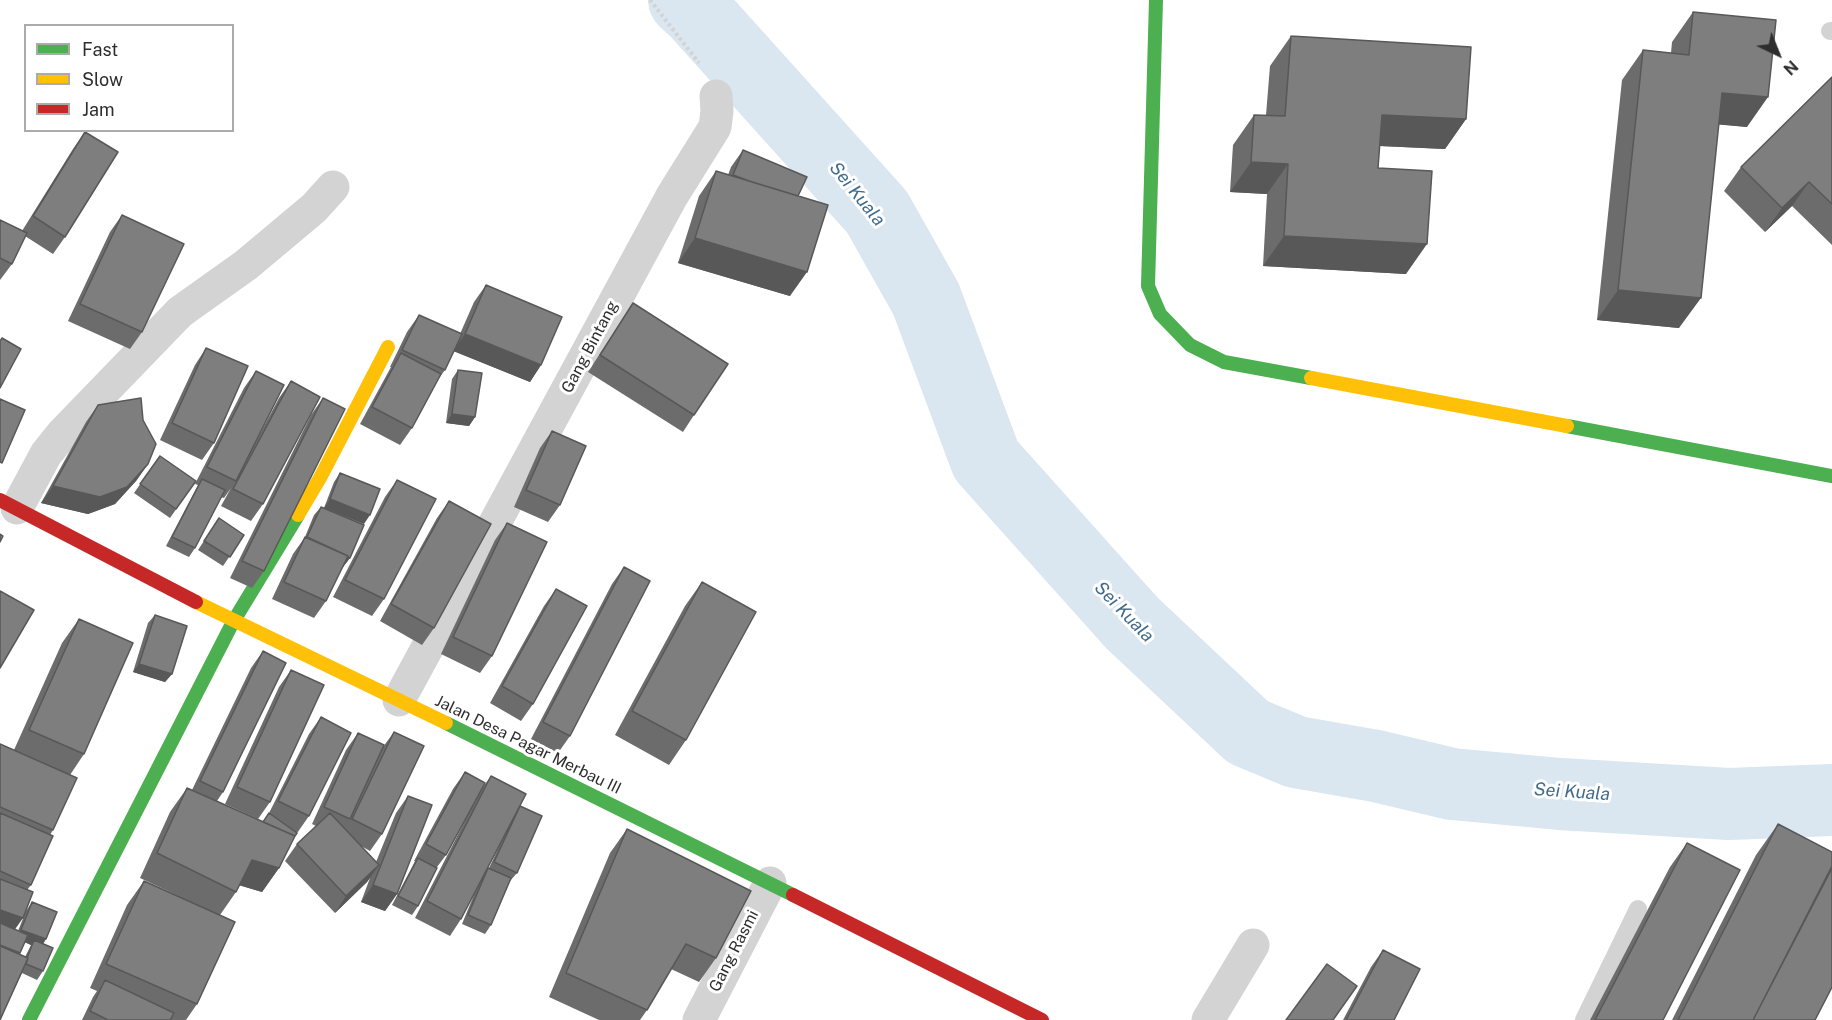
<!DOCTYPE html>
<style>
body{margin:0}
#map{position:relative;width:1832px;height:1020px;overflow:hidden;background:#fff;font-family:"Public Sans",sans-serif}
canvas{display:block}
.legend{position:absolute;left:24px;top:24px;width:210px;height:108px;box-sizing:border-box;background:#fff;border:2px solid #ababab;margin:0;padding:8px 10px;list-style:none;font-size:18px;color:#2e2e2e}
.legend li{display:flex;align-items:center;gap:12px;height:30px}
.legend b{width:30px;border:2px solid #ababab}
.north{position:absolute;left:1748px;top:24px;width:60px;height:60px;-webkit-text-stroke:4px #fff;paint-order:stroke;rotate:137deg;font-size:16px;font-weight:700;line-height:24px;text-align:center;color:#2e2e2e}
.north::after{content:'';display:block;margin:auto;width:21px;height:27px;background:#2e2e2e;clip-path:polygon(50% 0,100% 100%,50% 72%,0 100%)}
</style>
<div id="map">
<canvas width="1832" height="1020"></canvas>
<ul class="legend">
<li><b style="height:8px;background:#4caf50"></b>Fast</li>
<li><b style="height:8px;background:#ffc107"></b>Slow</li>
<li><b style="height:8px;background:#c62828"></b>Jam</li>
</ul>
<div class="north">N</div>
</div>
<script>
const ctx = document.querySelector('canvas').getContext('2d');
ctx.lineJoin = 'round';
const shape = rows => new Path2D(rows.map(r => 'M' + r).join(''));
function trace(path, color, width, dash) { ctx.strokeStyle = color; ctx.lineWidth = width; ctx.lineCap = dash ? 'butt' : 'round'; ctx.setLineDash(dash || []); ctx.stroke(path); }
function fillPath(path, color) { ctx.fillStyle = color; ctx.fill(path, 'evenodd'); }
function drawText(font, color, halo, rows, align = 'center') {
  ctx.font = font + ' "Public Sans",sans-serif'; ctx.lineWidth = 6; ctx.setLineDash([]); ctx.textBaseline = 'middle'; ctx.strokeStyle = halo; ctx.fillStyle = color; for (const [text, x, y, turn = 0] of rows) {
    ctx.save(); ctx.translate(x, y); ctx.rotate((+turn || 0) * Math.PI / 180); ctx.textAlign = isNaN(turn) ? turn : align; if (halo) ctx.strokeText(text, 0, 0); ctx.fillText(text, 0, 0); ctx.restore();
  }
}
trace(shape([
 [684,0,695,10,877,212,926,299,986,460,1132,623,1248,732,1296,752,1376,766,1452,784,1560,794,1729,804,1832,800]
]), '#dae6f0', 72);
trace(shape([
 [650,0,699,63]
]), '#d3d3d3', 4, [3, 3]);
trace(shape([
 [1830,31,1832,31],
 [1584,1020,1638,909]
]), '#d3d3d3', 18);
trace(shape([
 [17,508,46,454,63,433,180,312,246,265,314,208,333,187],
 [399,700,672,196,715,127,717,111,716,96],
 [699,1020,770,883],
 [1208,1020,1253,945]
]), '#d3d3d3', 33);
trace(shape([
 [1156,0,1148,286,1160,314,1190,345,1224,362,1311,378],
 [1567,426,1832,476],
 [446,723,793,895],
 [29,1020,233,622,298,515]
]), '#4caf50', 14);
trace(shape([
 [1311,378,1567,426],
 [298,515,320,478,388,347],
 [196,602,446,723]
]), '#ffc107', 14);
trace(shape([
 [0,500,196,602],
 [793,895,1042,1020]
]), '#c62828', 14);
fillPath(shape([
 [1693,12,1747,127,1718,124,1679,328,1597,320,1622,80,1643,50,1671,53,1672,42],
 [1291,36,1466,119,1445,149,1379,146,1378,168,1406,274,1263,266,1267,194,1230,192,1233,145,1254,115,1266,115,1270,66],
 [1832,77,1832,245,1792,206,1765,232,1724,191,1741,167],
 [85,132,65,237,53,254,25,236,12,264,0,280,0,220,22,231,73,149],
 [743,150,798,196,790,296,678,263,699,196,716,171,728,175,731,167],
 [122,215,142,332,130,349,68,321,110,232],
 [486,285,541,365,530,382,454,351,445,370,439,378,412,428,400,445,360,424,391,367,390,367,407,332,419,315,460,334,474,302],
 [633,303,694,415,683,432,588,372],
 [206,348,214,443,202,460,160,440,195,365],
 [458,370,475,417,469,426,446,423,452,379],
 [256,371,254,445,279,398,291,381,263,504,251,521,221,506,231,488,224,498,221,497,195,548,189,557,166,546,198,485,195,484,244,388],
 [323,398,264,571,252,588,230,578,311,415],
 [98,405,148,464,136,481,115,504,88,514,41,503,86,422],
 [552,431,560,505,548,522,514,507,540,448],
 [160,456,196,481,170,518,134,493],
 [340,473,364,524,324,508,334,482],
 [397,480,384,599,372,616,333,597,385,497],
 [449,501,434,628,422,645,380,621,437,518],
 [321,507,350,558,343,567,343,566,326,601,314,618,272,599,293,554,305,537,314,515],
 [219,518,244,535,223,566,198,550],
 [507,523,492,656,480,673,441,654,495,540],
 [624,567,570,736,558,753,531,739,612,584],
 [702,582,686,740,669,765,615,735,685,606],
 [556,589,533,704,521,721,490,703,544,606],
 [155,615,172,674,165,682,133,672,148,623],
 [79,619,84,754,70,775,53,830,50,835,31,885,27,890,15,929,18,931,26,911,32,902,46,939,43,944,43,971,37,980,22,973,0,1020,0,744,14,750,62,643],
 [25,942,31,945,25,957,19,954],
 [263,651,223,792,217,801,263,822,268,815,309,734,321,717,309,816,295,836,279,868,262,892,239,885,236,892,220,915,197,1004,186,1020,82,1020,93,997,97,991,90,988,127,905,144,881,183,898,140,878,170,812,187,788,192,790,251,668],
 [291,670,270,802,258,819,225,804,279,687],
 [394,732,382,834,370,851,361,846,376,862,396,813,408,796,397,894,385,911,361,902,370,878,367,882,335,913,285,861,297,844,316,826,312,824,346,750,358,733,383,747],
 [465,772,483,787,491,776,519,806,517,873,510,881,491,925,485,934,462,924,476,890,461,919,450,936,415,918,466,819,446,855,437,867,418,906,412,915,392,905,412,867,415,861,414,861,453,789],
 [499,847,489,868,486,871],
 [1778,824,1832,852,1832,987,1815,1020,1672,1020,1756,855],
 [627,829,716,958,699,982,671,969,647,1010,640,1020,599,1020,549,997,610,853],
 [1687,843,1663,1020,1590,1020,1670,867],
 [1383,950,1394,1020,1343,1020,1371,967]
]), '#6c6c6c');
fillPath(shape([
 [1722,93,1768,97,1747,127,1701,123],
 [1382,115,1466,119,1445,149,1360,145],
 [1251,162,1288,164,1267,194,1230,192],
 [1809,182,1792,206,1765,232,1782,208],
 [1284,236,1427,244,1406,274,1263,266],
 [695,238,807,272,790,296,678,263],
 [1618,290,1701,298,1679,328,1597,320],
 [465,334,541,365,530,382,453,351],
 [452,414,475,417,469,426,446,423],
 [148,464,136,481,115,504,88,514,41,503,53,486],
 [330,499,370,515,364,524,324,508],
 [306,539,350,558,343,567,300,548],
 [139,664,172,674,165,682,133,672],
 [252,860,279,868,262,892,235,884],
 [379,865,367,882,335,913,346,896],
 [373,885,397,894,385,911,361,902],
 [0,910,23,918,11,935,0,931],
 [21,930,46,939,40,948,34,940,31,945,15,938]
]), '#585858');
const building = shape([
 [1693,12,1776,20,1768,97,1722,93,1701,298,1618,290,1643,50,1689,55,1693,12],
 [1291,36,1471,47,1466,119,1382,115,1378,168,1432,171,1427,244,1284,236,1288,164,1251,162,1254,115,1285,116,1291,36],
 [1832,77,1832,204,1809,182,1782,208,1741,167,1832,77],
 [85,132,118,152,65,237,33,216,85,132],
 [743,150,807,177,798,196,752,182,733,175,743,150],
 [716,171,828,205,807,272,695,238,716,171],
 [122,215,184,244,142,332,80,304,122,215],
 [0,220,27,233,12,264,0,258,0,220],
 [486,285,562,317,541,365,465,334,486,285],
 [633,303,728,364,694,415,600,355,633,303],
 [419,315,462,334,445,370,402,350,419,315],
 [2,338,21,349,0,388,0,341,2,338],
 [206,348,248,366,214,443,172,423,206,348],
 [401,353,441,374,412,428,372,407,401,353],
 [458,370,482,373,475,417,452,414,458,370],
 [256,371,284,385,236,481,207,467,256,371],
 [291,381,320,397,263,504,233,489,291,381],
 [141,398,143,420,156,444,148,464,127,487,100,497,53,486,98,405,141,398],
 [323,398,345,409,264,571,242,561,323,398],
 [0,399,25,410,2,463,0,462,0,399],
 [552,431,586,446,560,505,526,490,552,431],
 [160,456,196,481,176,509,140,484,160,456],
 [340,473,380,489,370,515,330,499,340,473],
 [202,479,225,490,195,548,172,537,202,479],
 [397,480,436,499,384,599,345,580,397,480],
 [449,501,491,524,434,628,391,604,449,501],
 [321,507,364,525,350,558,347,557,348,556,307,537,321,507],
 [219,518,244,535,230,557,204,541,219,518],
 [507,523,547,542,492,656,453,637,507,523],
 [0,534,3,536,0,542,0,534],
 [305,537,348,556,326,601,284,582,305,537],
 [624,567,650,581,570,736,543,722,624,567],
 [702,582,756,612,686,740,632,711,702,582],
 [556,589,587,606,533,704,502,686,556,589],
 [0,591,34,610,0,668,0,591],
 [155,615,187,626,172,674,139,664,155,615],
 [79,619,133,643,84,754,29,730,79,619],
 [263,651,286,663,223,792,200,781,263,651],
 [291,670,324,685,270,802,237,787,291,670],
 [321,717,351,733,309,816,278,801,321,717],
 [394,732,424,746,382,834,352,819,394,732],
 [358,733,384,745,350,819,324,807,358,733],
 [0,744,77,778,53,830,0,807,0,744],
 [465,772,485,783,446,855,426,844,465,772],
 [491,776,526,794,461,919,427,901,491,776],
 [187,788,295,836,279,868,252,860,236,892,157,853,187,788],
 [408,796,432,805,397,894,373,885,408,796],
 [520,806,542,816,517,873,494,862,520,806],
 [0,813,53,836,31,885,0,871,0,813],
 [269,813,297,833,295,836,263,822,269,813],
 [330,813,379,865,346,896,297,844,330,813],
 [1778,824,1832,852,1832,866,1753,1020,1678,1020,1778,824],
 [627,829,751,891,716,958,686,944,647,1010,566,973,627,829],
 [1687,843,1740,870,1663,1020,1595,1020,1687,843],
 [418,858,437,868,418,906,398,896,418,858],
 [488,868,511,878,491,925,468,915,488,868],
 [1832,868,1832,987,1815,1020,1753,1020,1832,868],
 [0,879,33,892,23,918,0,910,0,879],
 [144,881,235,922,197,1004,106,964,144,881],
 [32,902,57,912,46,939,21,930,32,902],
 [0,923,28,935,20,953,0,945,0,923],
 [34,940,53,948,43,971,26,964,28,958,27,958,34,940],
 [0,946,28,958,0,1020,0,946],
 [1383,950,1420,969,1394,1020,1346,1020,1383,950],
 [1327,964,1357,986,1333,1020,1286,1020,1327,964],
 [105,980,174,1013,170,1020,108,1020,90,1011,105,980]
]);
fillPath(building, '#7e7e7e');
trace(building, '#585858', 1.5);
drawText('16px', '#2e2e2e', '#fff', [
 ["Gang Bintang",590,347,-62],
 ["Jalan Desa Pagar Merbau III",528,745,26],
 ["Gang Rasmi",734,951,-63]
]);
drawText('italic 18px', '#416b8b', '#fff', [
 ["Sei Kuala",857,194,51],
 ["Sei Kuala",1124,612,46],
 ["Sei Kuala",1572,792,4]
]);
</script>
